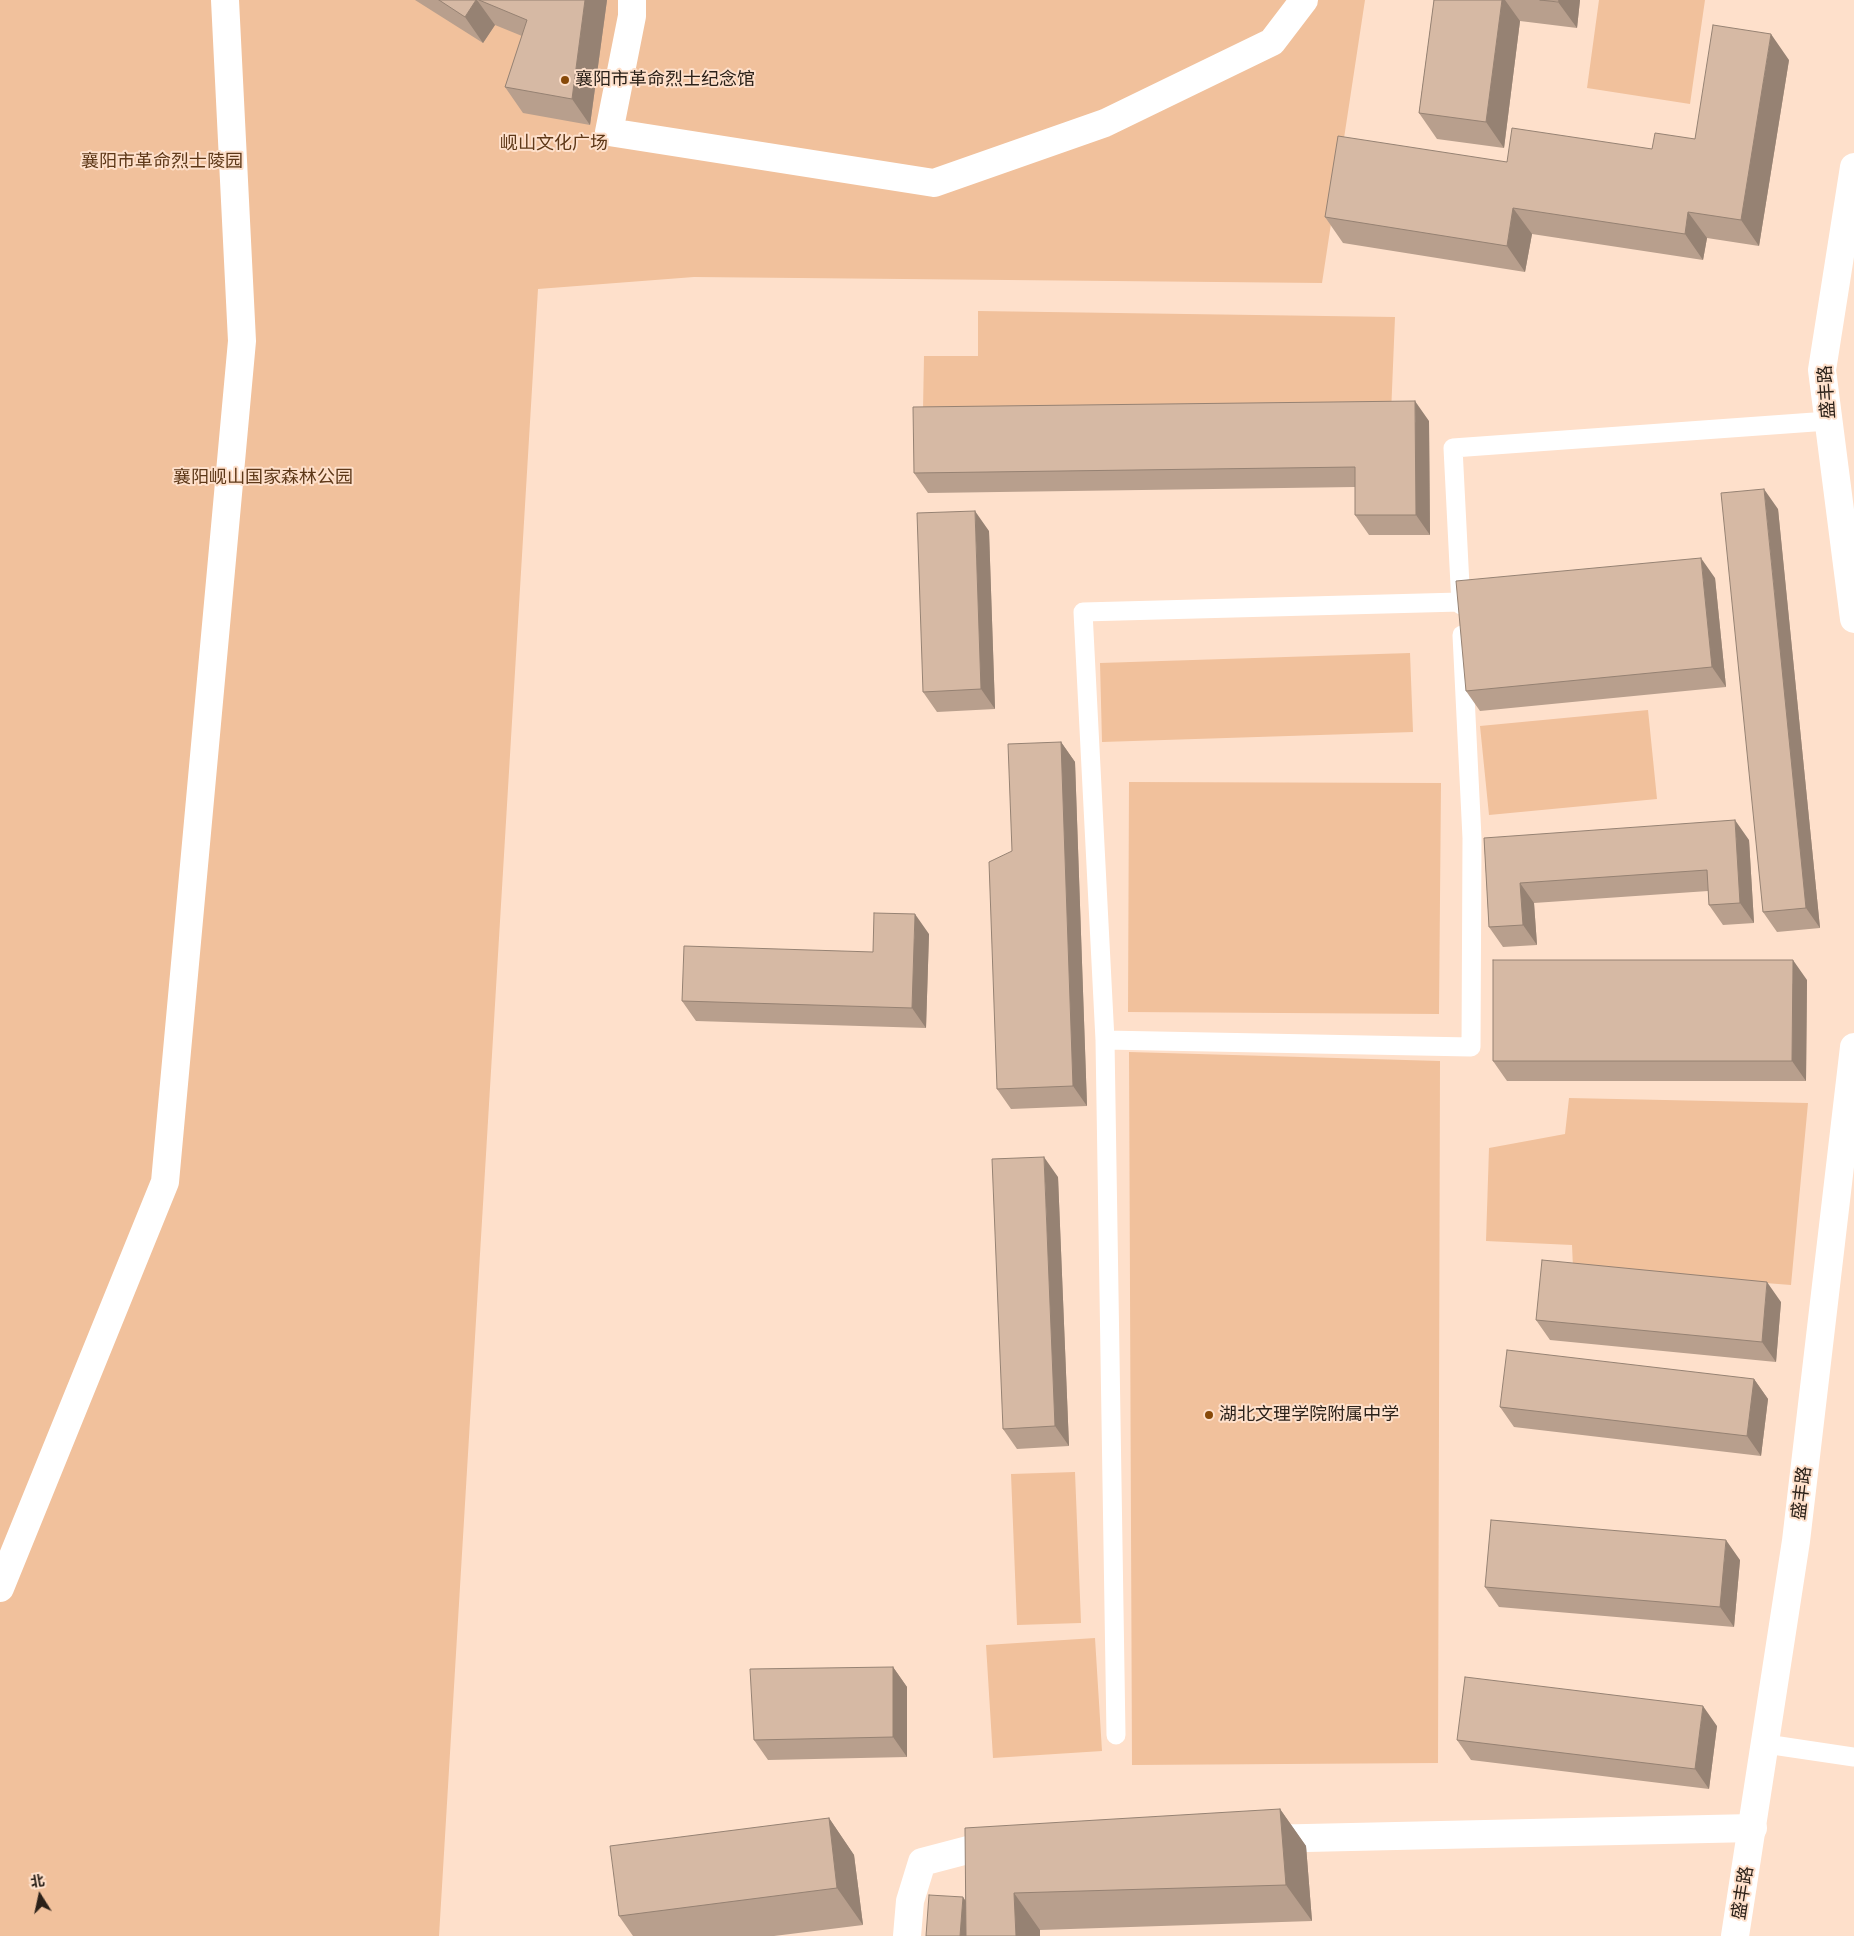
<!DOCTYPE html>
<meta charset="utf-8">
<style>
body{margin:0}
#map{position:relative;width:1854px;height:1936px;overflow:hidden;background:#fee0cb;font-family:Cabin,"Noto Sans SC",sans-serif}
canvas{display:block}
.north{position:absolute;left:15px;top:1871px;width:50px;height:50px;-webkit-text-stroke:4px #fee0cb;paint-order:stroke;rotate:350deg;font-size:14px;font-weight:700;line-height:20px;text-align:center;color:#2b2119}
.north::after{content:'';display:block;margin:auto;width:18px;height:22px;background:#2b2119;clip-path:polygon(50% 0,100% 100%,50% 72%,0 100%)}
</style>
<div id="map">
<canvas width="1854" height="1936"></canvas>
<div class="north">北</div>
</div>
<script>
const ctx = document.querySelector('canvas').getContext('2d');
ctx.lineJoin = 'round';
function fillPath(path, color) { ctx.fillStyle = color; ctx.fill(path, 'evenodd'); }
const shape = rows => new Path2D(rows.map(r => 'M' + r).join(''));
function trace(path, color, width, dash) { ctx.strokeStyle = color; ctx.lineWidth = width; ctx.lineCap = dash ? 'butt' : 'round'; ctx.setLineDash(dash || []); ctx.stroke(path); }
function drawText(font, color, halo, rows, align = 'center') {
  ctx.font = font + ' Cabin,"Noto Sans SC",sans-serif'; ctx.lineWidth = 4; ctx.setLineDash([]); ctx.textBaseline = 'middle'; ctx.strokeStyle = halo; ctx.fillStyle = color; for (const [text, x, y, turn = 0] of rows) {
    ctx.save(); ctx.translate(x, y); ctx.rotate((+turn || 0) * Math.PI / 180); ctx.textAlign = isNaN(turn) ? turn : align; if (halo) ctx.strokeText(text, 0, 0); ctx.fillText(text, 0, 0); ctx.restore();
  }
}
fillPath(shape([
 [0,0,1365,0,1322,283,694,277,538,289,439,1936,0,1936],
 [1599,0,1705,0,1690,104,1587,88],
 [978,311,1395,317,1391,414,923,410,924,356,978,356],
 [1410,653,1413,732,1102,742,1100,663],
 [1648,710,1657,799,1489,815,1480,726],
 [1129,782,1441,783,1439,1014,1128,1012],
 [1129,1052,1440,1061,1438,1763,1132,1765],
 [1569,1098,1808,1103,1791,1285,1573,1268,1572,1245,1486,1241,1489,1148,1565,1134],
 [1075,1472,1081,1623,1017,1625,1011,1474],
 [1095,1638,1102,1751,993,1758,986,1645]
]), '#f1c19c');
trace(shape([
 [1460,602,1083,612,1105,1040,1471,1047,1472,838,1462,635],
 [1461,605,1453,448,1828,421],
 [1105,1040,1116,1735],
 [1766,1744,1854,1757]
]), '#fff', 19);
trace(shape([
 [632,0,632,16,609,132,934,183,1105,123,1272,42,1304,0],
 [0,1588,165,1182,242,341,225,0],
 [1262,1839,1753,1828],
 [907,1936,910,1901,922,1862,983,1846,1002,1845]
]), '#fff', 28);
trace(shape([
 [1854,167,1822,370,1854,619],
 [1735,1936,1796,1541,1854,1047]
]), '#fff', 28);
fillPath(shape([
 [415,0,607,0,590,125,523,113,505,87,522,36,495,25,483,43],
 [1434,0,1580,0,1577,28,1520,21,1504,148,1437,139,1419,113],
 [1789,60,1759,246,1707,238,1703,260,1532,234,1525,272,1343,243,1325,217,1507,162,1652,149,1695,139],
 [1429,421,1430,535,1369,535,1355,515,1355,487,928,493,914,473],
 [1778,509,1820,928,1777,932,1763,912],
 [989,531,995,709,937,712,923,692],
 [1715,578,1726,687,1480,711,1466,691],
 [1061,742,1075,762,1087,1106,1011,1109,997,1089,1012,851],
 [1484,838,1749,840,1754,923,1723,925,1709,905,1708,891,1534,903,1537,945,1503,947,1489,927],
 [929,934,926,1028,696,1021,682,1001,873,952],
 [1807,980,1806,1081,1507,1081,1493,1061],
 [1058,1177,1069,1446,1017,1449,1003,1429],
 [1781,1302,1776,1362,1550,1340,1536,1320],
 [1754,1379,1768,1399,1761,1456,1514,1427,1500,1407],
 [1740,1560,1734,1627,1499,1607,1485,1587],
 [893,1667,907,1687,907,1757,768,1760,754,1740],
 [1717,1726,1709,1789,1471,1760,1457,1740],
 [1280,1809,1306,1846,1312,1921,1040,1930,1040,1936,926,1936,966,1900],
 [829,1818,854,1855,863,1925,774,1936,633,1936,619,1916]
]), '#b89f8d');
fillPath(shape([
 [476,0,477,0,495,25,483,43,465,17],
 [585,0,607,0,590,125,572,99],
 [1502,0,1505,0,1520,21,1504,148,1486,122],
 [1559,0,1580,0,1577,28,1558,2],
 [1771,34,1789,60,1759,246,1741,220],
 [1513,208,1532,234,1525,272,1507,246],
 [1688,212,1707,238,1703,260,1685,234],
 [1415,401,1429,421,1430,535,1416,515],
 [1764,489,1778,509,1820,928,1806,908],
 [975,511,989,531,995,709,981,689],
 [1701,558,1715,578,1726,687,1712,667],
 [1061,742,1075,762,1087,1106,1073,1086],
 [1735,820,1749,840,1754,923,1740,903],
 [1520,883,1534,903,1537,945,1523,925],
 [915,914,929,934,926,1028,912,1008],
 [1793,960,1807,980,1806,1081,1792,1061],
 [1044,1157,1058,1177,1069,1446,1055,1426],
 [1767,1282,1781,1302,1776,1362,1762,1342],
 [1754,1379,1768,1399,1761,1456,1747,1436],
 [1726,1540,1740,1560,1734,1627,1720,1607],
 [893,1667,907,1687,907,1757,893,1737],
 [1703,1706,1717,1726,1709,1789,1695,1769],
 [1280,1809,1306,1846,1312,1921,1286,1885],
 [829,1818,854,1855,863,1925,837,1888],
 [1014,1893,1040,1930,1040,1936,1016,1936],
 [963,1897,977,1917,976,1936,960,1936]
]), '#968273');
const building = shape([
 [439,0,476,0,465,17,439,0],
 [479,0,585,0,572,99,505,87,527,20,479,0],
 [1434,0,1502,0,1486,122,1419,113,1434,0],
 [1540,0,1559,0,1558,2,1540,0],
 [1713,25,1771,34,1741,220,1688,212,1685,234,1513,208,1507,246,1325,217,1338,136,1507,162,1512,128,1652,149,1655,133,1695,139,1713,25],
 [1415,401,1416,515,1355,515,1355,467,914,473,913,407,1415,401],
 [1764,489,1806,908,1763,912,1721,493,1764,489],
 [975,511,981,689,923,692,917,513,975,511],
 [1701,558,1712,667,1466,691,1456,581,1701,558],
 [1061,742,1073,1086,997,1089,989,862,1012,851,1008,744,1061,742],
 [1735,820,1740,903,1709,905,1707,870,1520,883,1523,925,1489,927,1484,838,1735,820],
 [874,913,915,914,912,1008,682,1001,684,946,873,952,874,913],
 [1493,960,1793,960,1792,1061,1493,1061,1493,960],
 [1044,1157,1055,1426,1003,1429,992,1159,1044,1157],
 [1542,1260,1767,1282,1762,1342,1536,1320,1542,1260],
 [1507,1350,1754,1379,1747,1436,1500,1407,1507,1350],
 [1491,1520,1726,1540,1720,1607,1485,1587,1491,1520],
 [893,1667,893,1737,754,1740,750,1669,893,1667],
 [1465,1677,1703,1706,1695,1769,1457,1740,1465,1677],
 [1280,1809,1286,1885,1014,1893,1016,1936,966,1936,965,1828,1280,1809],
 [829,1818,837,1888,619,1916,610,1846,829,1818],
 [929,1895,963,1897,960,1936,926,1936,929,1895]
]);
fillPath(building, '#d6b9a4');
trace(building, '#968273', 1);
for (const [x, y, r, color] of [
 [565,80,5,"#874909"],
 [1209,1415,5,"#874909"]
]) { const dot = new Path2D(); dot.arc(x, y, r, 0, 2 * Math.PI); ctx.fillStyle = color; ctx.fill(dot); trace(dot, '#fee0cb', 2); }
drawText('18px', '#2b2119', '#fee0cb', [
 ["襄阳市革命烈士纪念馆",575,80],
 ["湖北文理学院附属中学",1219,1415]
], 'left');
drawText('18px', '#5e3818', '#fee0cb', [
 ["岘山文化广场",554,144],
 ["襄阳市革命烈士陵园",162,162],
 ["襄阳岘山国家森林公园",263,478]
]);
drawText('18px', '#2b2119', '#fee0cb', [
 ["盛丰路",1827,392,-94],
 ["盛丰路",1802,1493,-83],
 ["盛丰路",1743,1893,-81]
]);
</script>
